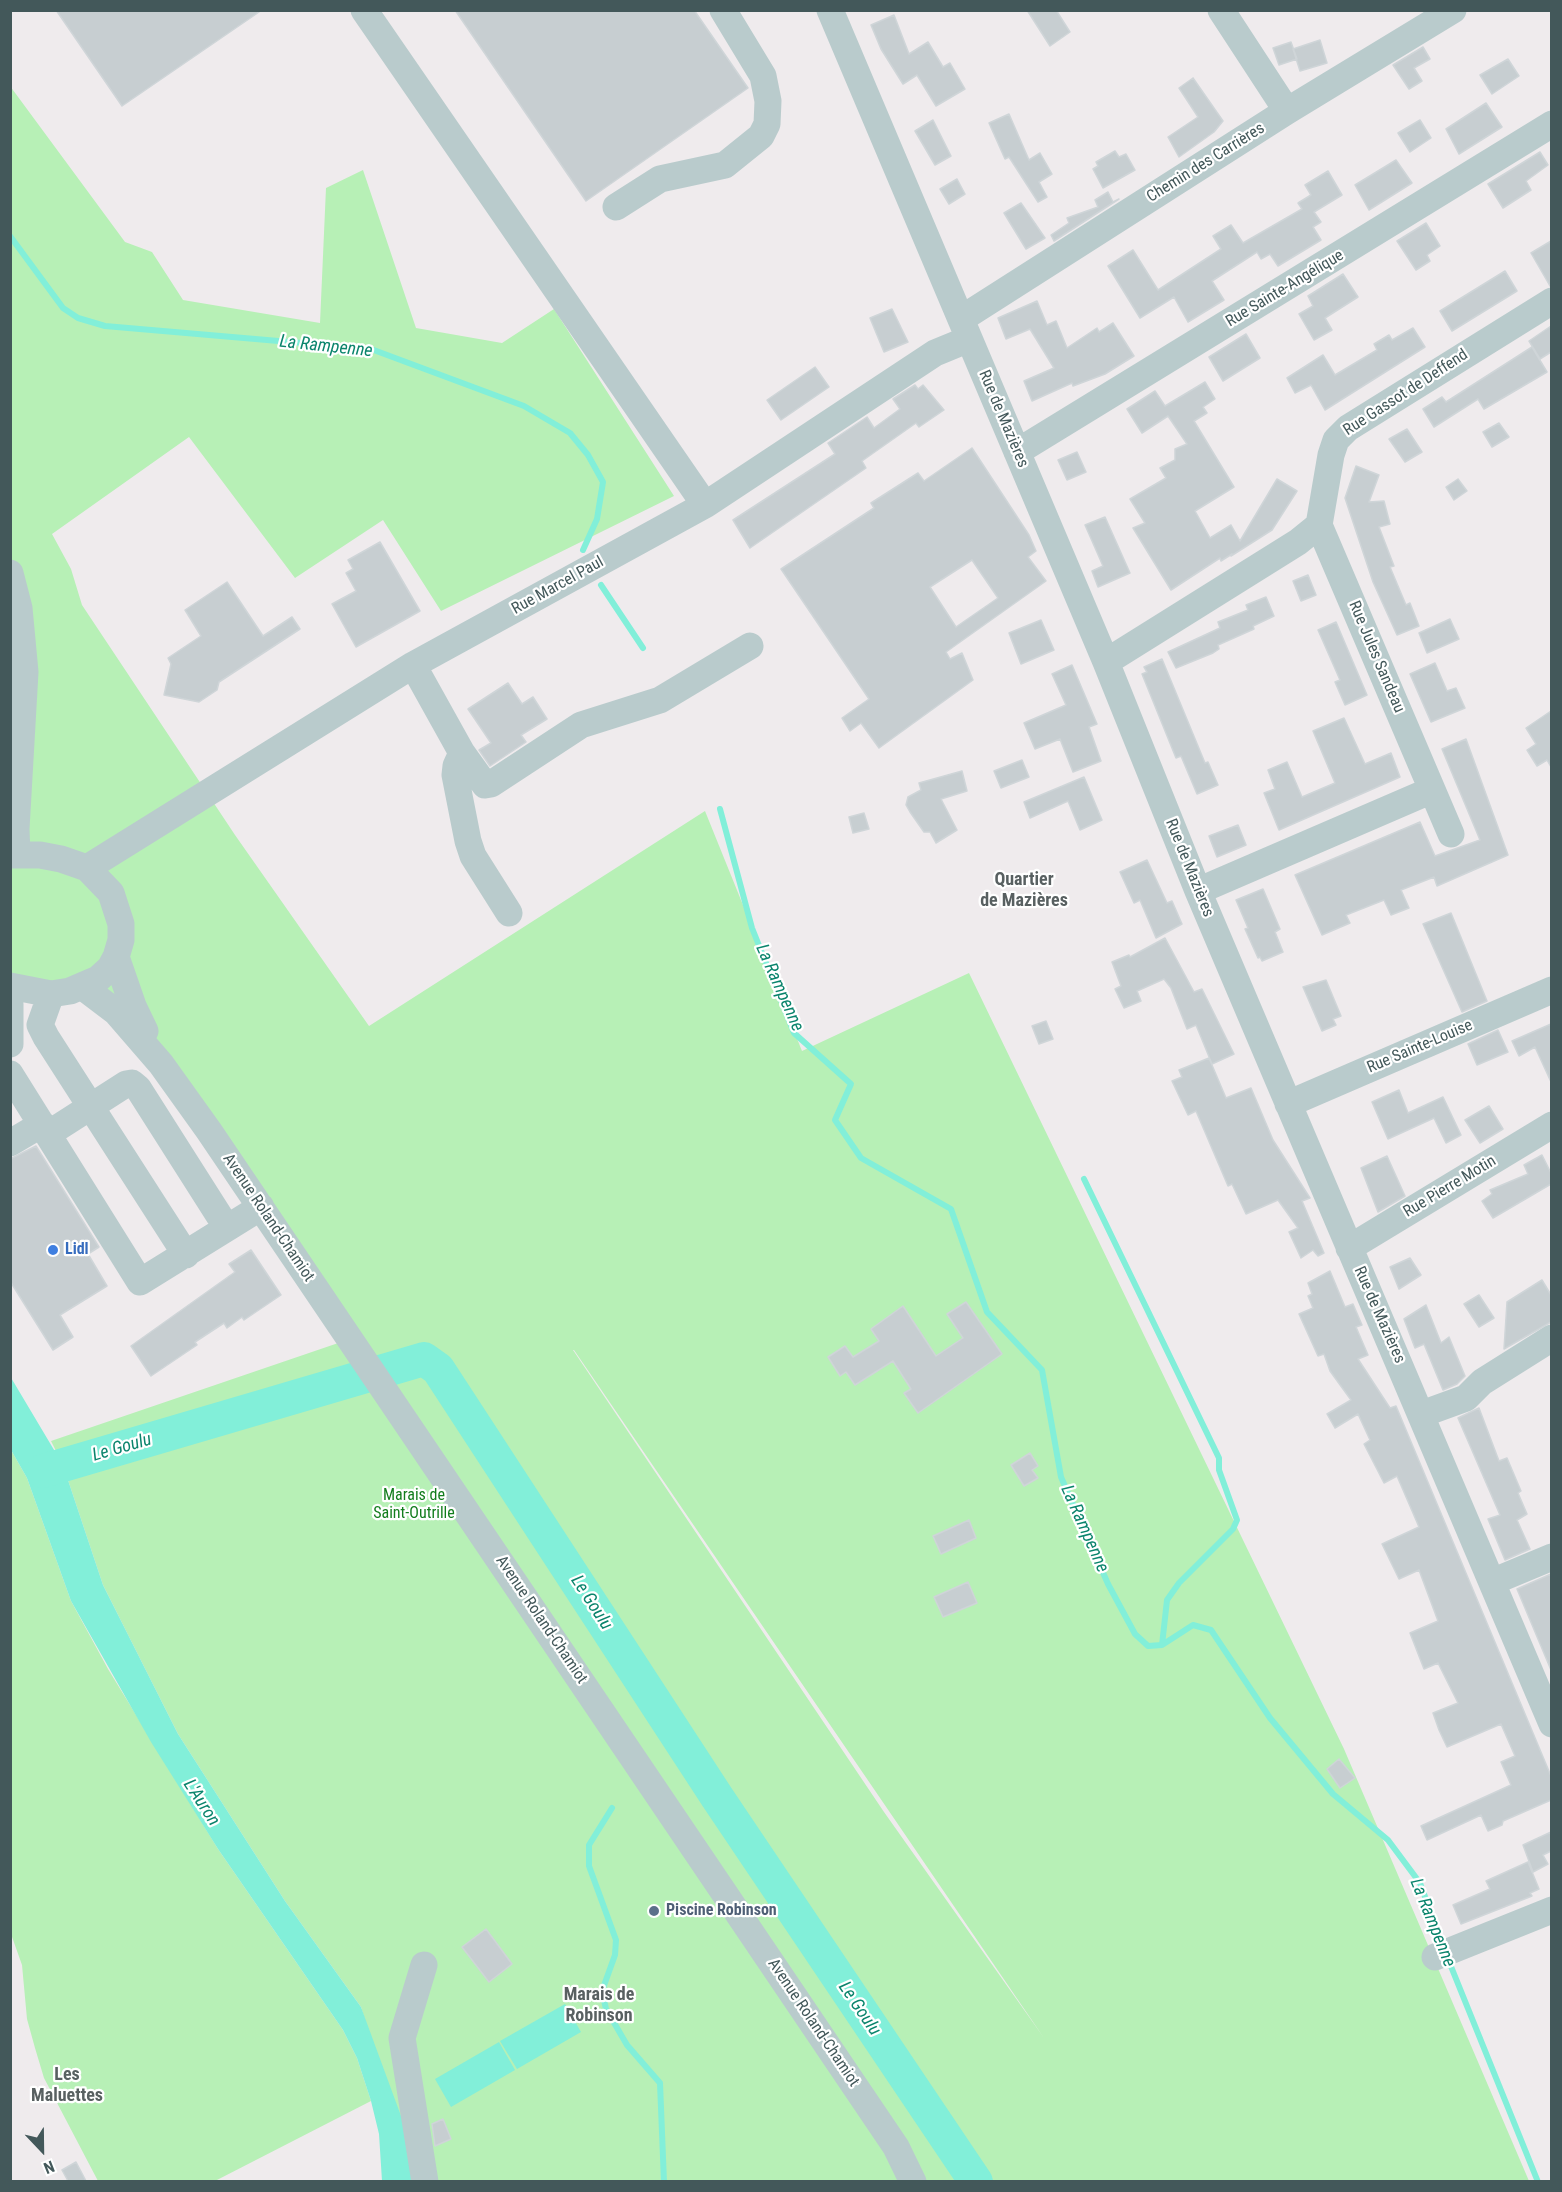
<!DOCTYPE html>
<meta charset="utf-8">
<style>
body{margin:0}
#map{position:relative;width:1562px;height:2192px;overflow:hidden;background:#efebed;font-family:"Roboto Condensed",sans-serif}
canvas{display:block}
.frame{position:absolute;inset:0;border:12px solid #43585a;pointer-events:none}
.north{position:absolute;left:12px;top:2120px;width:60px;height:60px;-webkit-text-stroke:4px #fff;paint-order:stroke;rotate:158deg;font-size:16px;font-weight:700;line-height:24px;text-align:center;color:#43585a}
.north::after{content:'';display:block;margin:auto;width:21px;height:27px;background:#43585a;clip-path:polygon(50% 0,100% 100%,50% 72%,0 100%)}
</style>
<div id="map">
<canvas width="1562" height="2192"></canvas>
<div class="frame"></div>
<div class="north">N</div>
</div>
<script>
const ctx = document.querySelector('canvas').getContext('2d');
ctx.lineJoin = 'round';
function fillPath(path, color) { ctx.fillStyle = color; ctx.fill(path, 'evenodd'); }
const shape = rows => new Path2D(rows.map(r => 'M' + r).join(''));
function trace(path, color, width, dash) { ctx.strokeStyle = color; ctx.lineWidth = width; ctx.lineCap = dash ? 'butt' : 'round'; ctx.setLineDash(dash || []); ctx.stroke(path); }
function drawText(font, color, halo, rows, align = 'center') {
  ctx.font = font + ' "Roboto Condensed",sans-serif'; ctx.lineWidth = 4.5; ctx.setLineDash([]); ctx.textBaseline = 'middle'; ctx.strokeStyle = halo; ctx.fillStyle = color; for (const [text, x, y, turn = 0] of rows) {
    ctx.save(); ctx.translate(x, y); ctx.rotate((+turn || 0) * Math.PI / 180); ctx.textAlign = isNaN(turn) ? turn : align; if (halo) ctx.strokeText(text, 0, 0); ctx.fillText(text, 0, 0); ctx.restore();
  }
}
fillPath(shape([
 [10,86,125,242,152,252,183,300,320,323,326,188,363,170,416,328,502,343,554,309,674,496,441,611,383,520,295,578,189,437,52,534,71,569,82,605,235,835,369,1026,705,811,802,1051,969,973,1344,1749,1529,2181,414,2181,361,2007,285,1901,178,1734,103,1585,63,1465,51,1441,350,1339,96,998,11,986,10,855,17,854,10,573],
 [573,1350,574,1350,1044,2038,884,1812],
 [11,1450,27,1478,71,1601,108,1669,218,1849,343,2030,357,2058,371,2101,215,2181,98,2181,44,2078,35,2048,27,2019,22,1965,11,1934]
]), '#b7f0b6');
fillPath(shape([
 [10,1376,63,1465,103,1585,178,1734,285,1901,361,2007,408,2135,414,2181,382,2181,379,2134,371,2101,357,2058,343,2030,218,1849,151,1742,71,1601,27,1478,11,1450],
 [565,2004,581,2032,517,2069,500,2041],
 [499,2042,515,2070,451,2107,435,2079]
]), '#82efd9');
trace(shape([
 [10,236,63,308,78,318,105,326,371,349,524,406,570,433,588,455,603,482,597,519,583,550],
 [601,585,643,648],
 [720,809,752,928,794,1033,851,1084,835,1120,861,1158,951,1209,987,1312,1042,1370,1061,1477,1108,1584,1135,1634,1148,1646,1162,1645,1193,1625,1211,1630,1270,1718,1333,1794,1388,1840,1420,1883,1443,1946],
 [1084,1179,1219,1458,1219,1470,1237,1520,1233,1529,1179,1583,1167,1600,1162,1645],
 [612,1808,589,1845,589,1866,616,1940,615,1955,602,1991,606,2009,627,2045,660,2083,664,2182],
 [1448,1959,1538,2182]
]), '#82efd9', 6);
trace(shape([
 [43,1471,424,1359,438,1369,717,1797,976,2182]
]), '#82efd9', 34);
const building = shape([
 [56,10,262,10,122,106,56,10],
 [455,10,694,10,748,88,586,201,455,10],
 [1027,10,1056,10,1070,32,1050,46,1027,10],
 [894,15,909,54,928,42,943,67,950,63,965,89,936,106,917,75,903,84,881,49,871,25,894,15],
 [1320,40,1327,63,1300,71,1293,49,1320,40],
 [1291,42,1297,59,1279,65,1273,48,1291,42],
 [1423,47,1430,59,1414,68,1422,81,1409,89,1393,65,1423,47],
 [1508,59,1519,76,1492,94,1480,75,1508,59],
 [1193,78,1223,121,1214,132,1179,157,1168,137,1198,117,1179,88,1193,78],
 [1486,103,1502,127,1459,154,1446,129,1486,103],
 [1009,114,1029,160,1040,153,1052,174,1039,182,1047,197,1038,202,1009,157,1005,159,989,123,1009,114],
 [933,120,951,156,935,165,915,131,933,120],
 [1420,120,1431,138,1410,152,1398,133,1420,120],
 [1115,151,1119,157,1126,154,1135,170,1103,188,1093,169,1098,166,1096,162,1115,151],
 [1540,152,1548,165,1526,181,1531,190,1503,208,1488,184,1540,152],
 [1396,160,1412,183,1369,210,1355,185,1396,160],
 [1328,171,1342,195,1314,212,1321,222,1313,227,1321,240,1278,266,1270,254,1261,259,1257,252,1212,281,1224,300,1188,322,1174,297,1140,318,1108,266,1133,250,1158,290,1221,249,1213,236,1231,225,1243,243,1302,209,1298,203,1311,195,1305,185,1328,171],
 [957,179,965,194,949,204,940,189,957,179],
 [1108,192,1113,202,1119,199,1054,241,1051,235,1069,223,1067,218,1098,207,1095,200,1108,192],
 [1021,203,1045,238,1026,249,1004,213,1021,203],
 [1426,223,1440,246,1427,255,1430,261,1416,270,1397,241,1426,223],
 [1551,241,1551,285,1550,286,1531,253,1551,241],
 [1505,271,1517,291,1452,331,1440,311,1505,271],
 [1343,274,1358,297,1325,318,1332,330,1314,340,1299,314,1313,306,1308,296,1343,274],
 [1037,301,1047,325,1056,321,1067,348,1097,328,1099,332,1113,323,1134,356,1105,374,1073,386,1072,383,1032,401,1024,381,1054,368,1030,329,1006,339,998,318,1037,301],
 [892,309,908,342,884,352,870,318,892,309],
 [1551,326,1551,352,1540,359,1529,341,1551,326],
 [1413,328,1425,347,1325,410,1311,385,1295,393,1287,378,1323,355,1335,375,1377,350,1374,344,1389,335,1392,340,1413,328],
 [1246,334,1260,358,1223,381,1209,357,1246,334],
 [1532,347,1547,372,1484,409,1478,399,1434,427,1423,409,1442,397,1446,402,1532,347],
 [815,367,829,387,781,420,767,400,815,367],
 [1205,382,1215,399,1203,407,1207,413,1194,421,1234,487,1195,511,1210,538,1231,525,1240,541,1277,479,1297,491,1272,530,1231,556,1232,554,1221,561,1220,558,1171,590,1133,528,1145,523,1130,499,1166,478,1160,468,1175,460,1175,449,1187,444,1168,416,1142,433,1127,409,1155,391,1165,406,1205,382],
 [915,385,918,389,923,385,944,410,919,427,916,423,862,461,866,468,750,548,733,520,835,454,828,443,867,417,874,428,900,409,893,399,915,385],
 [1499,423,1509,437,1492,447,1483,432,1499,423],
 [1407,429,1422,452,1405,462,1389,439,1407,429],
 [972,448,1029,535,1036,551,1028,557,1046,581,946,652,950,659,962,653,973,680,879,748,861,723,850,731,842,718,869,699,781,569,874,508,871,503,918,473,924,481,972,448],
 [972,560,998,598,956,627,930,587,972,560],
 [1077,452,1086,472,1067,480,1058,460,1077,452],
 [1356,466,1379,475,1369,502,1384,501,1390,524,1379,527,1394,566,1390,567,1406,605,1410,603,1419,626,1397,635,1373,582,1345,498,1356,466],
 [1458,479,1467,491,1454,500,1446,487,1458,479],
 [1105,517,1130,573,1098,587,1092,571,1103,566,1085,525,1105,517],
 [380,542,420,611,356,647,332,604,356,591,346,573,353,569,348,560,380,542],
 [1308,575,1316,595,1301,601,1293,581,1308,575],
 [227,582,263,636,292,617,300,629,219,682,217,690,199,702,164,695,171,664,168,658,201,636,185,610,227,582],
 [1266,597,1274,616,1253,626,1254,629,1218,645,1219,649,1213,653,1176,668,1168,652,1220,628,1218,622,1248,610,1246,605,1266,597],
 [1450,619,1459,639,1427,653,1419,633,1450,619],
 [1041,620,1054,650,1021,664,1009,633,1041,620],
 [1336,622,1367,695,1345,705,1335,682,1340,680,1318,630,1336,622],
 [1162,659,1205,763,1208,762,1218,785,1197,794,1181,756,1176,758,1142,674,1147,672,1144,667,1162,659],
 [1435,663,1447,691,1456,688,1465,708,1431,722,1410,674,1435,663],
 [1072,665,1097,724,1089,727,1101,761,1073,772,1060,739,1035,749,1024,723,1066,705,1052,674,1072,665],
 [508,683,522,704,533,697,547,719,521,735,526,742,490,766,479,750,491,743,468,709,508,683],
 [1551,711,1551,767,1547,760,1537,766,1527,750,1536,744,1526,728,1551,711],
 [1344,718,1365,764,1391,753,1400,777,1279,830,1264,793,1275,789,1268,770,1287,762,1302,797,1335,783,1313,731,1344,718],
 [1466,739,1508,855,1437,886,1434,877,1401,890,1409,908,1391,915,1384,900,1346,915,1350,923,1322,935,1295,875,1420,822,1435,856,1480,840,1442,749,1466,739],
 [1022,760,1029,777,1001,788,994,771,1022,760],
 [962,771,967,791,941,799,957,830,936,843,930,832,924,832,910,812,906,805,908,797,921,790,919,783,962,771],
 [1084,777,1102,820,1080,830,1068,801,1030,818,1024,802,1084,777],
 [864,813,869,829,853,833,849,817,864,813],
 [1238,825,1246,845,1217,857,1209,836,1238,825],
 [1147,860,1167,903,1172,901,1182,924,1156,938,1140,900,1134,903,1120,872,1147,860],
 [1263,889,1280,929,1275,932,1283,952,1262,961,1260,957,1258,958,1245,929,1248,928,1236,900,1263,889],
 [1451,913,1487,1001,1462,1012,1423,924,1451,913],
 [1165,938,1194,992,1202,989,1234,1054,1212,1064,1196,1025,1187,1029,1171,988,1164,979,1137,991,1141,1001,1124,1008,1115,989,1121,986,1112,962,1129,955,1130,957,1165,938],
 [1326,980,1341,1016,1333,1019,1336,1025,1322,1031,1303,987,1326,980],
 [1046,1021,1053,1039,1039,1044,1032,1026,1046,1021],
 [1551,1024,1551,1082,1535,1047,1519,1056,1512,1041,1551,1024],
 [1498,1030,1508,1052,1477,1065,1468,1044,1498,1030],
 [1209,1058,1226,1098,1251,1088,1273,1140,1310,1198,1302,1201,1324,1253,1318,1256,1313,1250,1301,1258,1289,1232,1298,1228,1278,1200,1246,1214,1232,1184,1228,1186,1196,1111,1188,1115,1172,1081,1182,1077,1179,1070,1209,1058],
 [1399,1090,1408,1113,1443,1097,1461,1135,1446,1143,1434,1118,1388,1139,1372,1102,1399,1090],
 [1489,1106,1503,1129,1480,1143,1465,1120,1489,1106],
 [36,1146,99,1247,88,1254,107,1286,60,1315,73,1337,53,1350,10,1281,10,1159,36,1146],
 [1542,1155,1551,1173,1551,1184,1493,1218,1482,1201,1492,1194,1490,1190,1528,1174,1524,1165,1542,1155],
 [1387,1156,1405,1196,1378,1212,1361,1168,1387,1156],
 [251,1250,281,1295,244,1320,242,1317,227,1328,224,1323,195,1342,197,1345,151,1376,131,1346,235,1272,229,1264,251,1250],
 [1410,1258,1421,1275,1399,1289,1390,1267,1410,1258],
 [1330,1271,1345,1307,1353,1304,1362,1325,1356,1327,1368,1355,1358,1359,1390,1408,1396,1406,1551,1776,1551,1800,1503,1821,1502,1825,1488,1831,1481,1815,1427,1840,1421,1826,1511,1785,1501,1762,1515,1756,1501,1724,1447,1747,1439,1730,1433,1713,1458,1703,1438,1663,1424,1669,1410,1633,1438,1621,1419,1570,1399,1579,1382,1544,1419,1527,1397,1476,1384,1483,1364,1444,1370,1440,1358,1414,1335,1428,1327,1414,1351,1400,1330,1371,1324,1354,1318,1356,1299,1314,1313,1308,1308,1296,1312,1294,1308,1283,1330,1271],
 [1542,1280,1551,1295,1551,1322,1504,1349,1507,1302,1542,1280],
 [1479,1295,1494,1318,1479,1327,1464,1304,1479,1295],
 [966,1302,1002,1354,918,1413,904,1393,911,1389,893,1361,855,1385,846,1372,840,1376,828,1357,845,1346,853,1357,879,1341,871,1329,903,1306,936,1356,963,1338,947,1314,966,1302],
 [1426,1305,1441,1343,1449,1337,1465,1376,1457,1384,1443,1390,1424,1344,1415,1348,1404,1319,1426,1305],
 [1479,1408,1499,1461,1507,1458,1521,1491,1518,1493,1527,1514,1517,1520,1530,1549,1505,1560,1488,1519,1500,1515,1458,1418,1479,1408],
 [1030,1453,1038,1466,1032,1470,1038,1478,1024,1486,1011,1465,1030,1453],
 [969,1520,976,1538,941,1554,933,1536,969,1520],
 [1551,1574,1551,1670,1517,1589,1551,1574],
 [968,1582,977,1603,943,1617,934,1597,968,1582],
 [1339,1759,1355,1778,1340,1788,1327,1769,1339,1759],
 [1551,1832,1551,1851,1543,1855,1548,1864,1533,1872,1523,1845,1551,1832],
 [1528,1862,1539,1889,1530,1893,1532,1896,1461,1924,1453,1905,1490,1889,1486,1881,1528,1862],
 [486,1929,512,1964,489,1982,462,1947,486,1929],
 [443,2119,451,2139,435,2146,432,2124,443,2119],
 [76,2162,86,2181,68,2181,62,2170,76,2162]
]);
fillPath(building, '#c7ced1');
trace(building, '#cfd5d8', 1.5);
trace(shape([
 [364,10,705,505],
 [830,10,1106,662,1198,891,1552,1724],
 [1221,10,1287,111],
 [616,207,660,179,725,165,761,136,767,124,768,101,763,76,723,10],
 [961,319,1287,111,1453,10],
 [1017,452,1552,124],
 [1319,525,1451,834],
 [10,573,19,608,25,672,16,829,17,854],
 [1106,662,1298,542,1319,525,1331,455,1336,440,1348,428,1552,301],
 [413,665,462,753,485,785,491,784,581,725,660,700,750,646],
 [462,753,456,766,455,775,468,841,473,856,509,913],
 [10,855,40,855,61,859,87,868,111,893,121,924,121,940,116,957,110,968,98,979,70,991,51,994,10,986],
 [87,868,413,665,705,505,935,353,969,339],
 [1198,891,1432,790],
 [116,957,133,1006,145,1031],
 [83,987,116,1012,161,1064,209,1131,896,2147,913,2182],
 [51,994,40,1025,46,1037,186,1255],
 [10,1004,10,1044],
 [10,1074,140,1282,261,1207],
 [1288,1104,1552,990],
 [48,1134,126,1084,132,1083,138,1088,227,1228],
 [10,1143,42,1124],
 [1349,1248,1552,1125],
 [1422,1414,1466,1398,1482,1382,1552,1338],
 [1492,1582,1552,1557],
 [1435,1957,1552,1910],
 [424,1965,402,2038,425,2182]
]), '#b9cbcc', 27);
for (const [x, y, r, color] of [
 [53,1250,6,"#3f7fe0"],
 [654,1911,6,"#5c6f8a"]
]) { const dot = new Path2D(); dot.arc(x, y, r, 0, 2 * Math.PI); ctx.fillStyle = color; ctx.fill(dot); trace(dot, '#fff', 2); }
drawText('16px', '#43585a', '#fff', [
 ["Chemin des Carrières",1206,163,-32],
 ["Rue Sainte-Angélique",1285,289,-31],
 ["Rue Gassot de Deffend",1406,393,-33],
 ["Rue de Mazières",1003,419,67],
 ["Rue Marcel Paul",558,586,-29],
 ["Rue Jules Sandeau",1376,657,67],
 ["Rue de Mazières",1189,868,68],
 ["Rue Sainte-Louise",1420,1047,-23],
 ["Rue Pierre Motin",1450,1187,-31],
 ["Avenue Roland-Chamiot",268,1218,56],
 ["Rue de Mazières",1379,1315,66],
 ["Avenue Roland-Chamiot",541,1620,56],
 ["Avenue Roland-Chamiot",813,2023,56]
]);
drawText('bold 16px', '#366cbe', '#fff', [
 ["Lidl",65,1250]
], 'left');
drawText('16px', '#137d1d', '#fff', [
 ["Marais de",414,1496],
 ["Saint-Outrille",414,1514]
]);
drawText('bold 16px', '#4e5e75', '#fff', [
 ["Piscine Robinson",666,1911]
], 'left');
drawText('italic 18px', '#0a846c', '#fff', [
 ["La Rampenne",326,347,6],
 ["La Rampenne",779,988,66],
 ["Le Goulu",122,1448,-16],
 ["La Rampenne",1084,1529,66],
 ["Le Goulu",591,1603,57],
 ["L'Auron",201,1803,57],
 ["La Rampenne",1432,1923,68],
 ["Le Goulu",859,2009,56]
]);
drawText('bold 18px', '#586061', '#fff', [
 ["Quartier",1024,880],
 ["de Mazières",1024,901],
 ["Marais de",599,1995],
 ["Robinson",599,2016],
 ["Les",67,2075],
 ["Maluettes",67,2096]
]);
</script>
